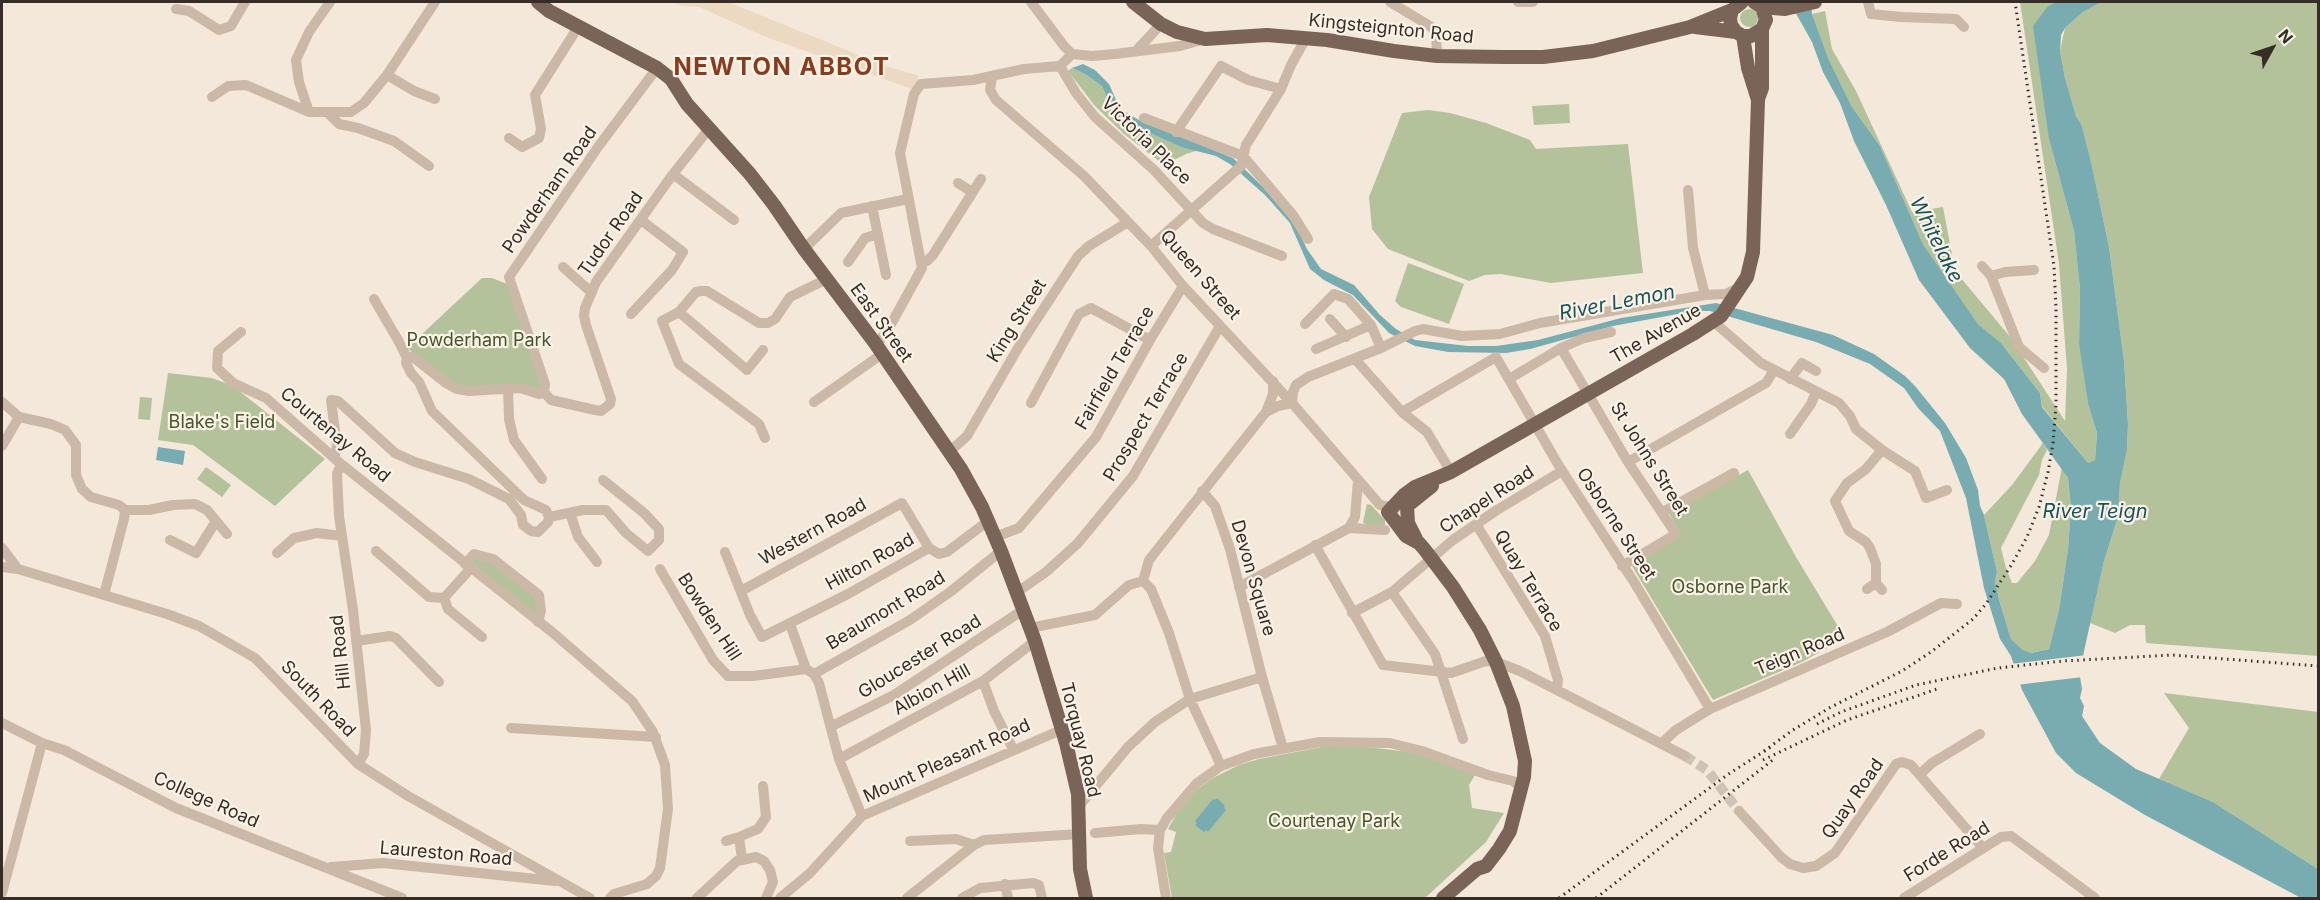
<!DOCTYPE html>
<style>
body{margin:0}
#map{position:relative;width:2320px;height:900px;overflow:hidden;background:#f3e8da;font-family:Inter,sans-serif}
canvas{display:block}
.frame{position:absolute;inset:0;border:3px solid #372d27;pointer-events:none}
.north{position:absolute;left:2242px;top:18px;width:60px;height:60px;-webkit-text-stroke:4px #faf2e7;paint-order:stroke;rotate:50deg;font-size:16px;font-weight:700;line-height:24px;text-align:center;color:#372d27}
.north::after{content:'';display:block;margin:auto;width:21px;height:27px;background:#372d27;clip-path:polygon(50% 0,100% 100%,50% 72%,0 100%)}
</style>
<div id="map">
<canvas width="2320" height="900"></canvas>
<div class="frame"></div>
<div class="north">N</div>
</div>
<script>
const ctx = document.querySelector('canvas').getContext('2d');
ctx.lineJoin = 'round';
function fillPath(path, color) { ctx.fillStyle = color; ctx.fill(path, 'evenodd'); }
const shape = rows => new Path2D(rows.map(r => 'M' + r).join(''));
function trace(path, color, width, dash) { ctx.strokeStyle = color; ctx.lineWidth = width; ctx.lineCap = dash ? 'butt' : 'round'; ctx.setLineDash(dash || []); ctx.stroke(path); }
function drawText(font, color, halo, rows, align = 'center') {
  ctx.font = font + ' Inter,sans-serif'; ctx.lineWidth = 4.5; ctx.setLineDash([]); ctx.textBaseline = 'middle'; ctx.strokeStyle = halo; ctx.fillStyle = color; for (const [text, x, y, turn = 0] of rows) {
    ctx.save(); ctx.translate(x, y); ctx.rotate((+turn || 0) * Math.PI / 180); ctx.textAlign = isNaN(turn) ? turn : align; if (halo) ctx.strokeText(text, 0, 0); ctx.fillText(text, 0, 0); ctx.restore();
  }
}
fillPath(shape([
 [2020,2,2056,2,2048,6,2049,139,2074,231,2080,289,2079,339,2088,404,2097,433,2095,460,2088,463,2042,406,2040,393,2001,343,1978,324,1923,244,1880,146,1852,107,1829,60,1812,14,1825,11,1832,49,1856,91,1912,212,1943,207,1955,271,2011,338,2065,421,2067,369,2059,264],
 [2102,2,2318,2,2318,656,2146,643,2145,625,2130,625,2115,633,2090,623,2104,561,2118,517,2120,483,2127,450,2128,424,2124,361,2109,247,2092,166,2082,126,2076,116,2065,78,2060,51,2065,28,2083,12],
 '1740 18a9 9 0 1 1 18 0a9 9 0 1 1-18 0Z',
 [1072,68,1085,74,1102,86,1113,111,1121,120,1181,147,1199,150,1186,154,1164,165,1124,134,1095,106,1068,71],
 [1569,104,1570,123,1534,125,1532,106],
 [1428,110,1450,113,1486,123,1530,140,1536,149,1628,144,1643,273,1551,283,1501,274,1485,275,1469,281,1388,249,1372,229,1369,197,1402,113],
 [1408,263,1464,284,1449,324,1401,307,1395,301],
 [482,278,492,278,507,284,541,384,541,389,465,387,448,380,407,348],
 [168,373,212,378,233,386,325,459,275,506,193,445,158,440],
 [140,397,152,398,150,420,138,419],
 [2043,443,2047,450,2042,460,2039,475,2001,548,2006,568,2012,583,2017,583,2035,561,2049,535,2062,467,2068,478,2071,508,2068,549,2059,610,2049,649,2030,653,2023,650,2011,639,2000,603,1995,582,1997,572,1984,515,2012,485],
 [206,467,231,485,222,497,197,479],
 [1748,470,1796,557,1845,638,1802,662,1713,700,1632,566,1680,535,1669,513],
 [1367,504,1371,505,1385,520,1385,525,1366,525,1363,522],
 [475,558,492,562,534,596,538,610,535,615,471,562],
 [2164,693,2318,712,2318,869,2213,802,2159,779,2189,728],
 [1359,746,1418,753,1475,775,1469,785,1472,808,1504,813,1486,842,1425,898,1172,898,1164,853,1171,852,1176,832,1168,829,1178,811,1199,788,1213,778,1239,765,1259,759,1322,747]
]), '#b3c29a');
fillPath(shape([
 [672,2,728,2,886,66,919,76,915,90,766,37,699,7,682,6]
]), '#ebdac1');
fillPath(shape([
 [1811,2,1812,14,1829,60,1852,107,1880,146,1923,244,1978,324,2001,343,2040,393,2042,407,2088,463,2095,460,2097,433,2088,404,2079,343,2080,289,2074,231,2049,139,2033,26,2048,6,2056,2,2102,2,2083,12,2065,28,2061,35,2060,51,2065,78,2076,116,2082,126,2092,166,2109,247,2124,361,2128,424,2127,450,2120,483,2118,517,2104,561,2084,651,2080,677,2082,689,2080,698,2084,706,2082,716,2100,743,2136,769,2213,802,2318,869,2318,898,2301,898,2145,815,2076,773,2056,753,2022,690,2011,656,2000,639,1984,588,1966,498,1940,431,1918,408,1904,388,1870,364,1816,342,1710,311,1694,311,1613,326,1530,349,1506,353,1448,352,1415,346,1389,333,1353,295,1324,280,1310,269,1290,223,1265,195,1230,164,1216,156,1181,147,1121,120,1113,111,1102,86,1085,74,1072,68,1083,64,1095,70,1109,84,1120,109,1139,120,1233,158,1262,186,1296,226,1307,249,1321,269,1354,285,1380,315,1396,329,1415,340,1468,346,1496,346,1538,340,1621,318,1716,303,1833,335,1874,354,1905,376,1915,386,1945,423,1966,458,1978,490,1980,506,1984,515,1997,572,1995,582,2000,603,2011,639,2023,650,2031,653,2049,649,2059,610,2068,549,2071,508,2068,478,2022,414,2004,379,1970,348,1919,280,1886,205,1854,141,1840,103,1823,72,1812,42,1794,10],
 [158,447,185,451,183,465,156,460],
 [1217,798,1225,806,1224,808,1226,810,1208,832,1206,830,1204,832,1195,825,1197,823,1195,821,1213,799,1215,800]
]), '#78acb1');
fillPath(shape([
 [2087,655,2083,677,2016,685,2010,664]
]), '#f3e8da');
trace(shape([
 [1685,756,1707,770,1739,811]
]), '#cdc3b6', 10, [10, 5]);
trace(shape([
 [1031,2,1064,46,1072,54,1092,56,1115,54,1180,46,1205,39],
 [1390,2,1430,26,1436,32,1437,56],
 [1518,2,1533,2],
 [1868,2,1871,14,1901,17,1956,19,1964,27],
 [176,9,189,11,219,30,231,26,245,2],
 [1137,50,1161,24],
 [1060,66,1076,93,1095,117,1154,170,1203,223,1213,229,1282,256],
 [387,75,414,91,435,99],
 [992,78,990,90,996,100,1084,176,1151,246,1183,286,1292,403,1380,505,1396,508],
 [212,97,228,86,246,85,309,112,351,112,364,103,387,75,435,2],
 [309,112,299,82,296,60,309,32,330,2],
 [328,113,339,124,358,128,394,141,429,166],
 [1144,118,1243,156,1293,215,1308,239],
 [1176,132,1221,66,1248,80,1281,89],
 [509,138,522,147,539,138,541,129,535,95,578,27],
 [673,174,734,220],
 [958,183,972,192],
 [1688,190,1693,248,1705,295],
 [872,206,886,275],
 [1151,246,1241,166,1246,145,1281,89,1291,65,1306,38],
 [804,249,841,213,908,199],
 [848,262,865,238,878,234],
 [921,263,927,261,933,255,981,179],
 [1982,266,1991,276,2019,347,2044,368],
 [563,267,591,292],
 [1991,276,2005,272,2034,270],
 [679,312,747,370,763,350],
 [631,314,672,270,683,252,641,220],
 [1330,319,1346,337],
 [1714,322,1761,363,1839,403,1850,416,1856,429,1882,450,1915,471,1926,498,1947,490],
 [1305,324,1334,294,1348,299,1371,325],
 [241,332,218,351,217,368,233,383,266,398,341,464,552,632,632,701,653,732,665,765,668,809,660,868,656,876,647,884,614,894,610,898],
 [875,343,881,339,890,326,922,268,900,153,914,94,921,84,973,80,1024,69,1060,66,1072,54],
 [1561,348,1628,462,1676,534,1622,566],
 [1316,349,1371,325,1381,348],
 [407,358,413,357,446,383,457,389,469,391,520,388,539,394,544,392],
 [1355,359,1402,412,1427,432,1451,472],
 [1509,379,1561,348,1584,338,1611,332],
 [1790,379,1802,363,1816,371],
 [508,388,509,419,514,440,542,479],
 [544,392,551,400,595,410,601,411,610,404,611,399,586,325,584,316,585,308,596,282,673,174,708,130],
 [544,392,545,384,509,277,598,147,657,68],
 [2,402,19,417,51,424,65,430,76,445,76,475,82,489,91,497,119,505,125,510,124,519,104,595],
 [814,402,882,354],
 [1031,403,1079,314,1091,308,1150,340],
 [1266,412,1278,406,1292,403,1293,392,1296,385,1308,377,1381,348,1415,331,1423,329,1462,336,1500,334,1540,323,1705,295,1726,294,1740,287],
 [1402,412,1496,357,1559,466,1634,582,1710,709],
 [1790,434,1811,404,1816,392],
 [765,438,759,424,679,364,662,321,679,312,696,292,701,291,707,291,759,323,768,323,775,319,790,297,827,279],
 [2,446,19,417],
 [949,452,967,436,1018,348,1078,256,1089,246,1128,222],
 [334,458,337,447,331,400,338,401,395,453,415,462,469,479,509,499,521,515,523,525,531,531,538,532,548,522,549,517,546,510,524,500,432,411,419,382,411,373,406,363,407,358,399,342,374,299],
 [1628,462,1766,383,1774,370],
 [341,464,337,474,339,516,353,610,366,730,364,754,358,764],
 [1202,491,1215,506,1230,549,1262,677,1283,748],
 [125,510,149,510,173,505,195,504,207,510,227,534],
 [1663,512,1734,473],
 [570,513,578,537,597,562],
 [549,517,583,510,606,510,626,533,648,551,659,540,659,529,644,513,603,480],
 [1476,524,1545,636,1558,680,1557,690],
 [1349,528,1355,517,1358,481],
 [995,537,1019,528,1096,437,1150,340,1183,286],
 [170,540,196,553,216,521],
 [1315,545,1383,665,1451,673,1486,661,1496,662,1520,671,1685,756],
 [2,548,18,569],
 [376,551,429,597,444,598],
 [725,552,750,615,762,637,848,594,929,548,939,554,947,552,988,521],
 [277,553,294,538,317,533,342,536],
 [465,564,474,554,493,559,539,595,541,611,538,622],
 [2,567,18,569,167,614,199,626,255,658,358,764,408,796,590,898],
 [471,568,444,598,448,609,482,637],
 [660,569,713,660,728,676,753,676,806,669],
 [1143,581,1151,589,1169,633,1190,699,1221,766],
 [1876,583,1876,564,1870,548,1866,542,1849,531,1835,501,1847,483,1865,470,1882,450],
 [1239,587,1349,528,1385,530],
 [1867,589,1876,583,1882,590],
 [741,591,902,503,929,548],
 [1392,592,1435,654,1463,739],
 [1016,593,1046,572,1078,543,1133,476,1220,326],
 [1352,613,1392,592,1453,540,1497,510,1562,471],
 [790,624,806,669,814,674,819,683,839,759,862,816],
 [1030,628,1095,615,1129,585,1143,581,1149,560,1266,412,1273,394,1273,381],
 [356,641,390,636,396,638,439,682],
 [814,674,910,620,950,592,1001,551],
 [983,681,994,711,1013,749],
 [2,723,42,743,64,750,176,808,402,898],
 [832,726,894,695,1023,610],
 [511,728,656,737],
 [1662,743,1676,730,1710,709,1887,632,1941,603,1957,604],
 [839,759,983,681,1035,641],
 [1920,774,1932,763,1980,734],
 [1079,806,1128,747,1155,722,1190,699,1262,677],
 [1739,811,1781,857,1790,864,1803,868,1816,866,1835,853,1892,770,1896,764,1902,762,1911,765,1983,848],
 [1095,833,1141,829,1160,830],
 [739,837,758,829,766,817,763,786],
 [726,841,739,837,742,859],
 [910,841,956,839,974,845],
 [331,867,383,863,555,881],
 [1005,884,1008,898],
 [2,893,42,743],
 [697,898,737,861,756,857,764,861,770,870,773,882,766,898],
 [780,898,810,873,862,816,1054,733],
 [907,898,974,845,984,840,1080,834],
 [962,898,980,888,1033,883,1039,885,1042,898],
 [1166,898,1158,848,1160,830,1167,818,1197,783,1221,766,1254,754,1320,742,1390,743,1422,751,1488,775,1513,781,1522,788],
 [1904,898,2001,837,2011,836,2095,898]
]), '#cbb8a6', 10);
trace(shape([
 [538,2,549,11,657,68,671,79,687,104,750,174,774,205,804,249,875,343,961,469,982,507,1001,551,1035,641,1066,743,1078,794,1080,869,1086,898],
 [1133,2,1161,24,1177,32,1205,39,1267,35,1327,40,1394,51,1437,56,1503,57,1543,57,1593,51,1690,27,1732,10],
 [1742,2,1732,10,1730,18,1731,25,1736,32,1743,36,1751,36,1762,29,1766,20,1762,7,1754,2],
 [1762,7,1785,9,1815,2],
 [1695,27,1736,32],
 [1758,99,1762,88,1762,29],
 [1416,539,1408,523,1407,506,1432,486],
 [1443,898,1477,869,1486,866,1499,849,1510,831,1524,777,1525,761,1513,706,1496,662,1480,630,1453,587,1425,550,1419,543,1406,536,1388,512,1404,495,1415,487,1451,472,1693,334,1721,316,1747,277,1753,252,1758,100,1748,68,1743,36]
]), '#7a6457', 14);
trace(shape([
 [1817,724,1841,712,1916,685,1998,668,2063,661,2172,655,2318,666],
 [1764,751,1793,730,1831,707,1902,671,1931,652,1973,619,1986,604,2012,564,2027,537,2039,507,2048,472,2053,443,2056,405,2056,308,2054,266,2015,2],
 [1763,760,1847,720,1940,688],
 [1559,898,1730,773,1771,747],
 [1596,898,1774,759]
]), '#372d27', 3, [1.5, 4.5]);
drawText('18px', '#372d27', '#faf2e7', [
 ["Kingsteignton Road",1391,29,6],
 ["Victoria Place",1146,141,44],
 ["Powderham Road",550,190,-55],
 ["Tudor Road",611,234,-55],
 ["Queen Street",1200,275,49],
 ["King Street",1017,321,-58],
 ["East Street",881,323,54],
 ["The Avenue",1656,334,-30],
 ["Fairfield Terrace",1115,368,-60],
 ["Prospect Terrace",1146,417,-59],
 ["Courtenay Road",335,435,40],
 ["St Johns Street",1649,459,58],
 ["Chapel Road",1487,500,-33],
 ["Osborne Street",1616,524,57],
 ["Western Road",813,532,-29],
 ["Hilton Road",870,562,-29],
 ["Devon Square",1253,578,74],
 ["Quay Terrace",1528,581,59],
 ["Beaumont Road",886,611,-31],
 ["Bowden Hill",709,617,57],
 ["Hill Road",341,652,-96],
 ["Teign Road",1800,652,-23],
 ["Gloucester Road",920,657,-32],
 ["Albion Hill",932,690,-29],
 ["South Road",318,699,46],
 ["Torquay Road",1080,740,76],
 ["Mount Pleasant Road",947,761,-24],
 ["Quay Road",1853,799,-55],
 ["College Road",206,800,24],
 ["Forde Road",1947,852,-32],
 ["Laureston Road",446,854,5]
]);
drawText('18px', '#44562a', '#faf2e7', [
 ["Powderham Park",479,341],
 ["Blake's Field",222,423],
 ["Osborne Park",1730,588],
 ["Courtenay Park",1334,822]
]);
drawText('italic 20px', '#1b535a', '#faf2e7', [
 ["Whitelake",1936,240,63],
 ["River Lemon",1617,303,-11],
 ["River Teign",2095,512]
]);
ctx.letterSpacing = '1.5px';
drawText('bold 24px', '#893b1d', '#faf2e7', [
 ["NEWTON ABBOT",782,68]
]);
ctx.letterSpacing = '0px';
</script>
